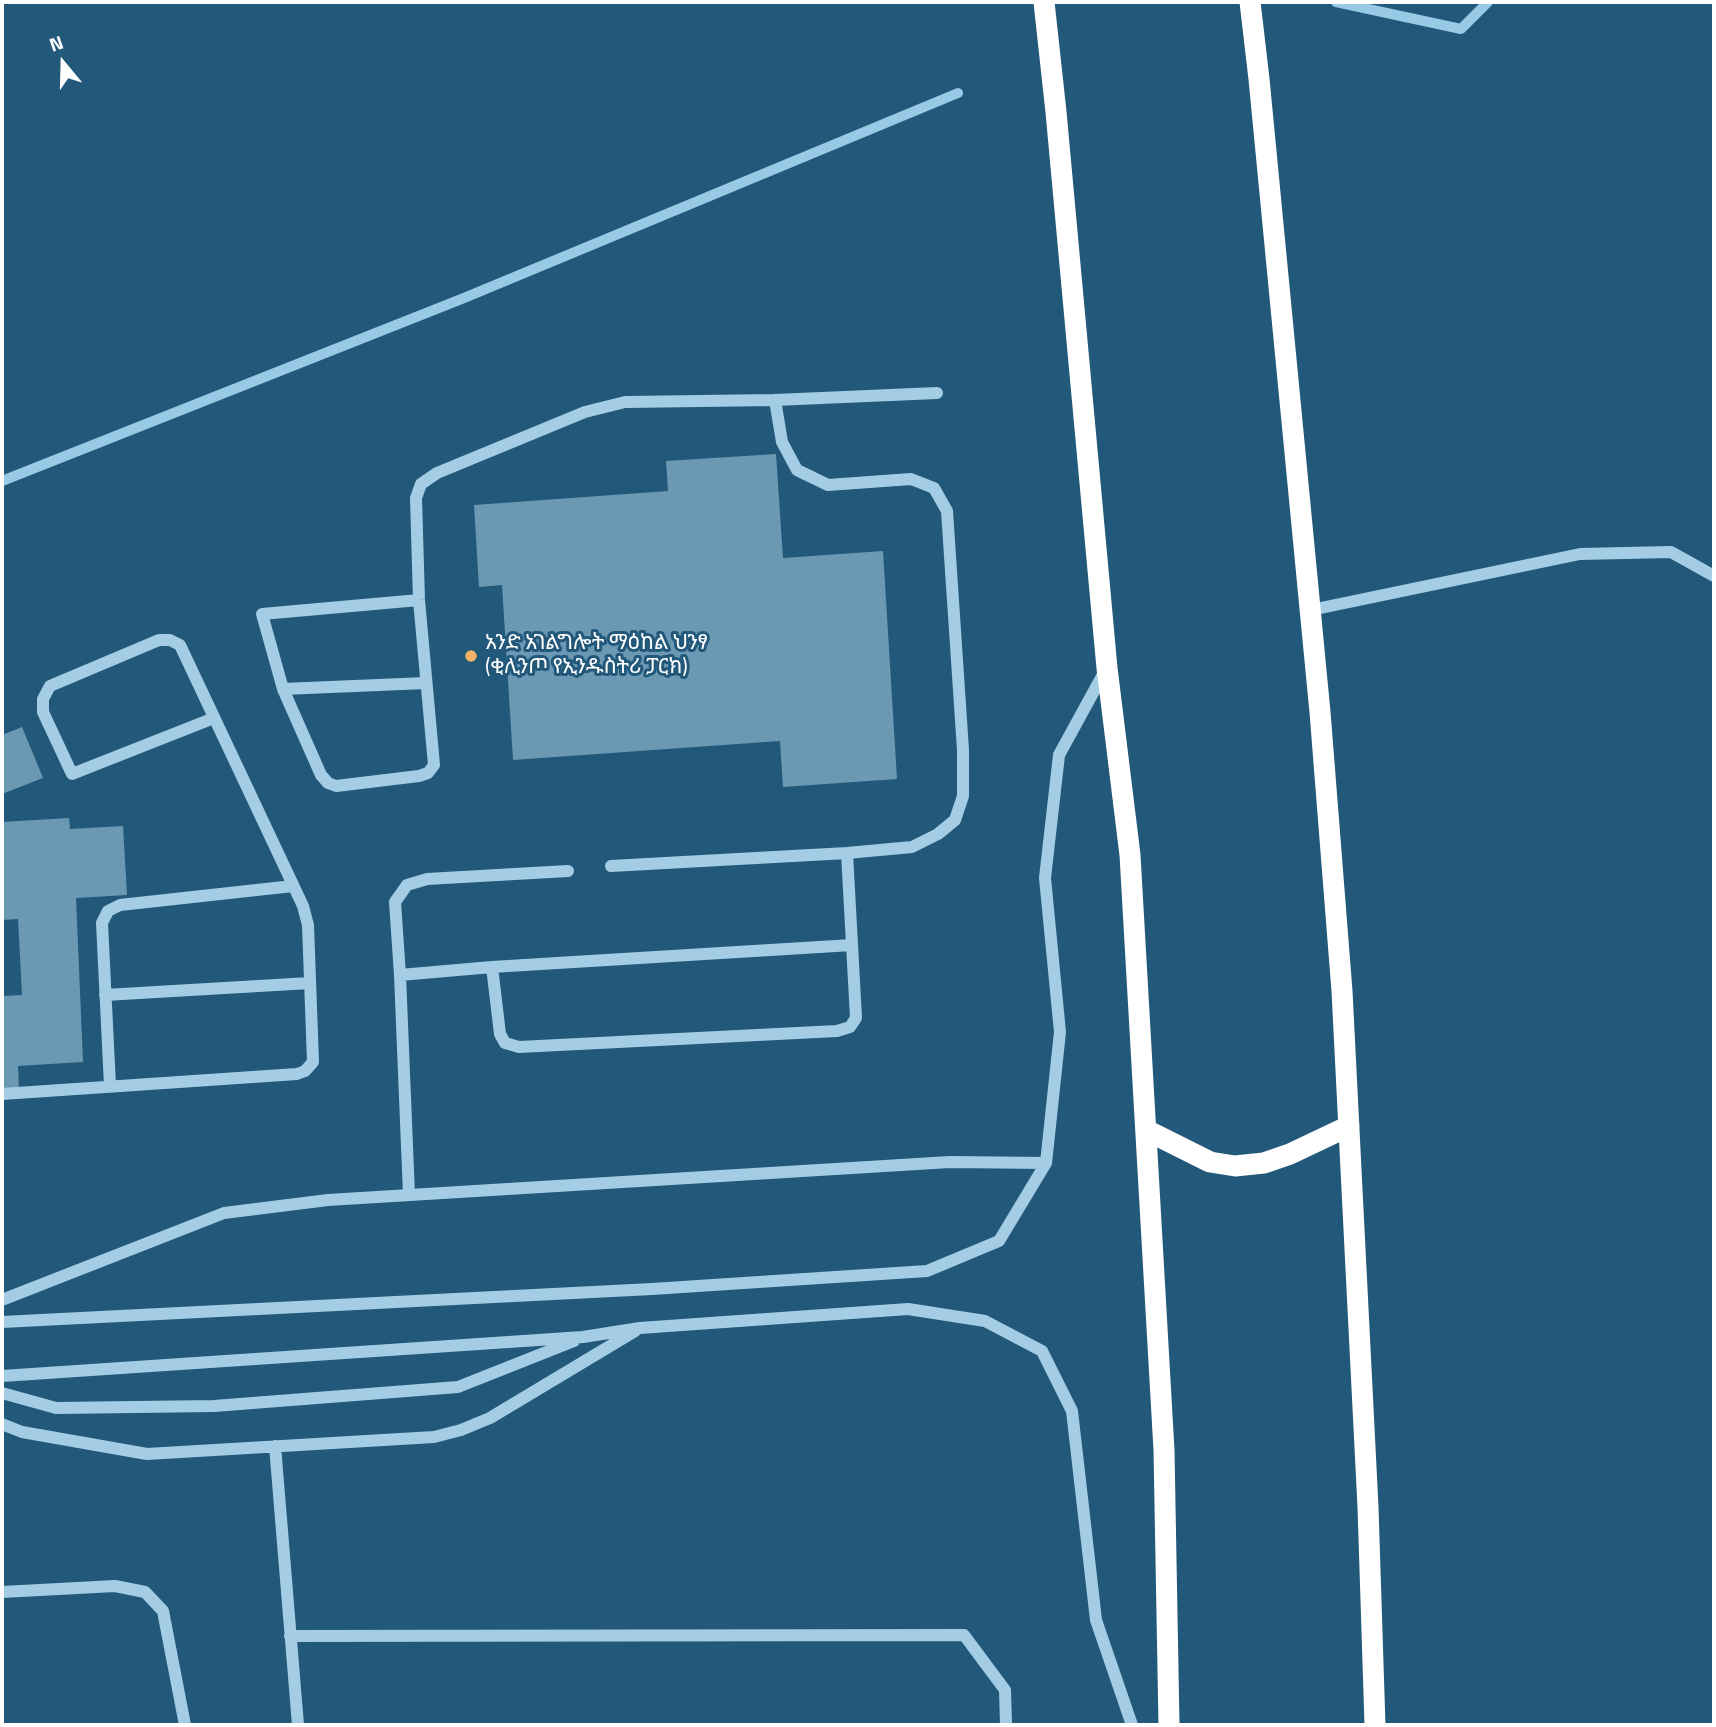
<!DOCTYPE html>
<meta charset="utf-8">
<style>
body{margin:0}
#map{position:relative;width:1716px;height:1727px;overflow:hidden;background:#22587a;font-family:"Titillium Web",sans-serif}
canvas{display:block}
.frame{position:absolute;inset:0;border:4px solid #fff;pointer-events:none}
.north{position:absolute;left:28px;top:28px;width:70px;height:70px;-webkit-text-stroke:5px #22587a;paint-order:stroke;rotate:341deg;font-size:19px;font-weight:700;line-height:28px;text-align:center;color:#fff}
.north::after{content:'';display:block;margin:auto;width:24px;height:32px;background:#fff;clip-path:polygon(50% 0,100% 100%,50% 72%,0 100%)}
</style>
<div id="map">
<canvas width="1716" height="1727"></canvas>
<div class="frame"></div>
<div class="north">N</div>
</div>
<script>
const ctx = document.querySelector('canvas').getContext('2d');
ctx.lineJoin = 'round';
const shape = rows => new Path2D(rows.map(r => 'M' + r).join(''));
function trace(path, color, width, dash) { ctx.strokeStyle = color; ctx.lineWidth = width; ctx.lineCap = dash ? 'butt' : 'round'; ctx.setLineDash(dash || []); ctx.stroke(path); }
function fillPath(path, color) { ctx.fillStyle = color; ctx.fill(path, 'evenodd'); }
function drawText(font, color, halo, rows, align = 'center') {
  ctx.font = font + ' "Titillium Web","Noto Sans Ethiopic",sans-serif'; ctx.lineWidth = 6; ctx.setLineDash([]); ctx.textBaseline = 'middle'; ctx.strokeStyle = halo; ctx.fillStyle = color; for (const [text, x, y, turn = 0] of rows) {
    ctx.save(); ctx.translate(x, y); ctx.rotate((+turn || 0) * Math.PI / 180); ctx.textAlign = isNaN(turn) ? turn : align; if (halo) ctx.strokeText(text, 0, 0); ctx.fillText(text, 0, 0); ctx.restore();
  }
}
trace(shape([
 [1336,2,1461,29,1488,2],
 [2,481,464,298,958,93]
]), '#98cae6', 10);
fillPath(shape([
 [776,454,783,558,883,551,897,779,783,787,780,741,513,760,502,585,479,587,474,505,668,491,666,461],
 [22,727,43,778,2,794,2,735],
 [69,818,70,829,123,826,127,895,76,898,83,1062,18,1066,19,1089,2,1090,2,996,22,995,18,919,2,920,2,822]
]), '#6b99b4');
trace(shape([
 [419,600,262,614,283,689,321,775,328,783,336,786,419,776,428,773,434,765,419,600,416,498,421,484,437,473,585,412,625,402,775,400,937,393],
 [1311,610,1580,554,1671,552,1714,576],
 [283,689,426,683],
 [611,866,847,853,912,847,938,834,955,820,963,796,963,750,947,511,934,488,911,479,828,485,797,470,782,442,775,400],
 [492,967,500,1034,505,1043,519,1047,837,1031,850,1027,856,1018,847,853],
 [400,975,395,902,407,885,427,879,568,871],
 [105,995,310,983],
 [110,1086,102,923,108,911,120,905,293,886],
 [2,1094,297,1074,305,1071,313,1062,308,925,303,906,180,645,170,640,159,640,50,686,43,699,43,712,72,774,214,718],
 [409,1195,400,975,492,967,852,945],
 [2,1300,224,1213,328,1200,950,1162,1046,1163],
 [2,1322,652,1289,927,1271,999,1241,1046,1163,1060,1032,1045,878,1059,755,1106,669],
 [2,1376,583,1337,640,1328,908,1309,985,1321,1042,1351,1072,1411,1096,1620,1132,1725],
 [2,1393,56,1408,214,1406,458,1387,574,1341],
 [2,1424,22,1432,147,1454,434,1437,461,1430,490,1418,635,1331],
 [275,1446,298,1725],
 [2,1592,115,1586,145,1592,163,1611,185,1725],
 [290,1636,964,1635,1005,1690,1006,1725]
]), '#a4cde5', 12);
trace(shape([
 [1044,2,1056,112,1107,668,1130,855,1164,1450,1169,1725],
 [1250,2,1259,79,1320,712,1342,991,1368,1507,1375,1725],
 [1146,1130,1210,1162,1235,1166,1264,1163,1290,1154,1349,1126]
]), '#fff', 21);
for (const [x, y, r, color] of [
 [471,656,7,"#f1b166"]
]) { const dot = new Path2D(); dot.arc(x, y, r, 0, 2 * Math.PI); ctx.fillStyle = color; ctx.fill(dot); trace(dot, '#22587a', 2.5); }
drawText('21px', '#fff', '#22587a', [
 ["አንድ አገልግሎት ማዕከል ህንፃ",485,644],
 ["(ቂሊንጦ የኢንዱስትሪ ፓርክ)",485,668]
], 'left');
</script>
